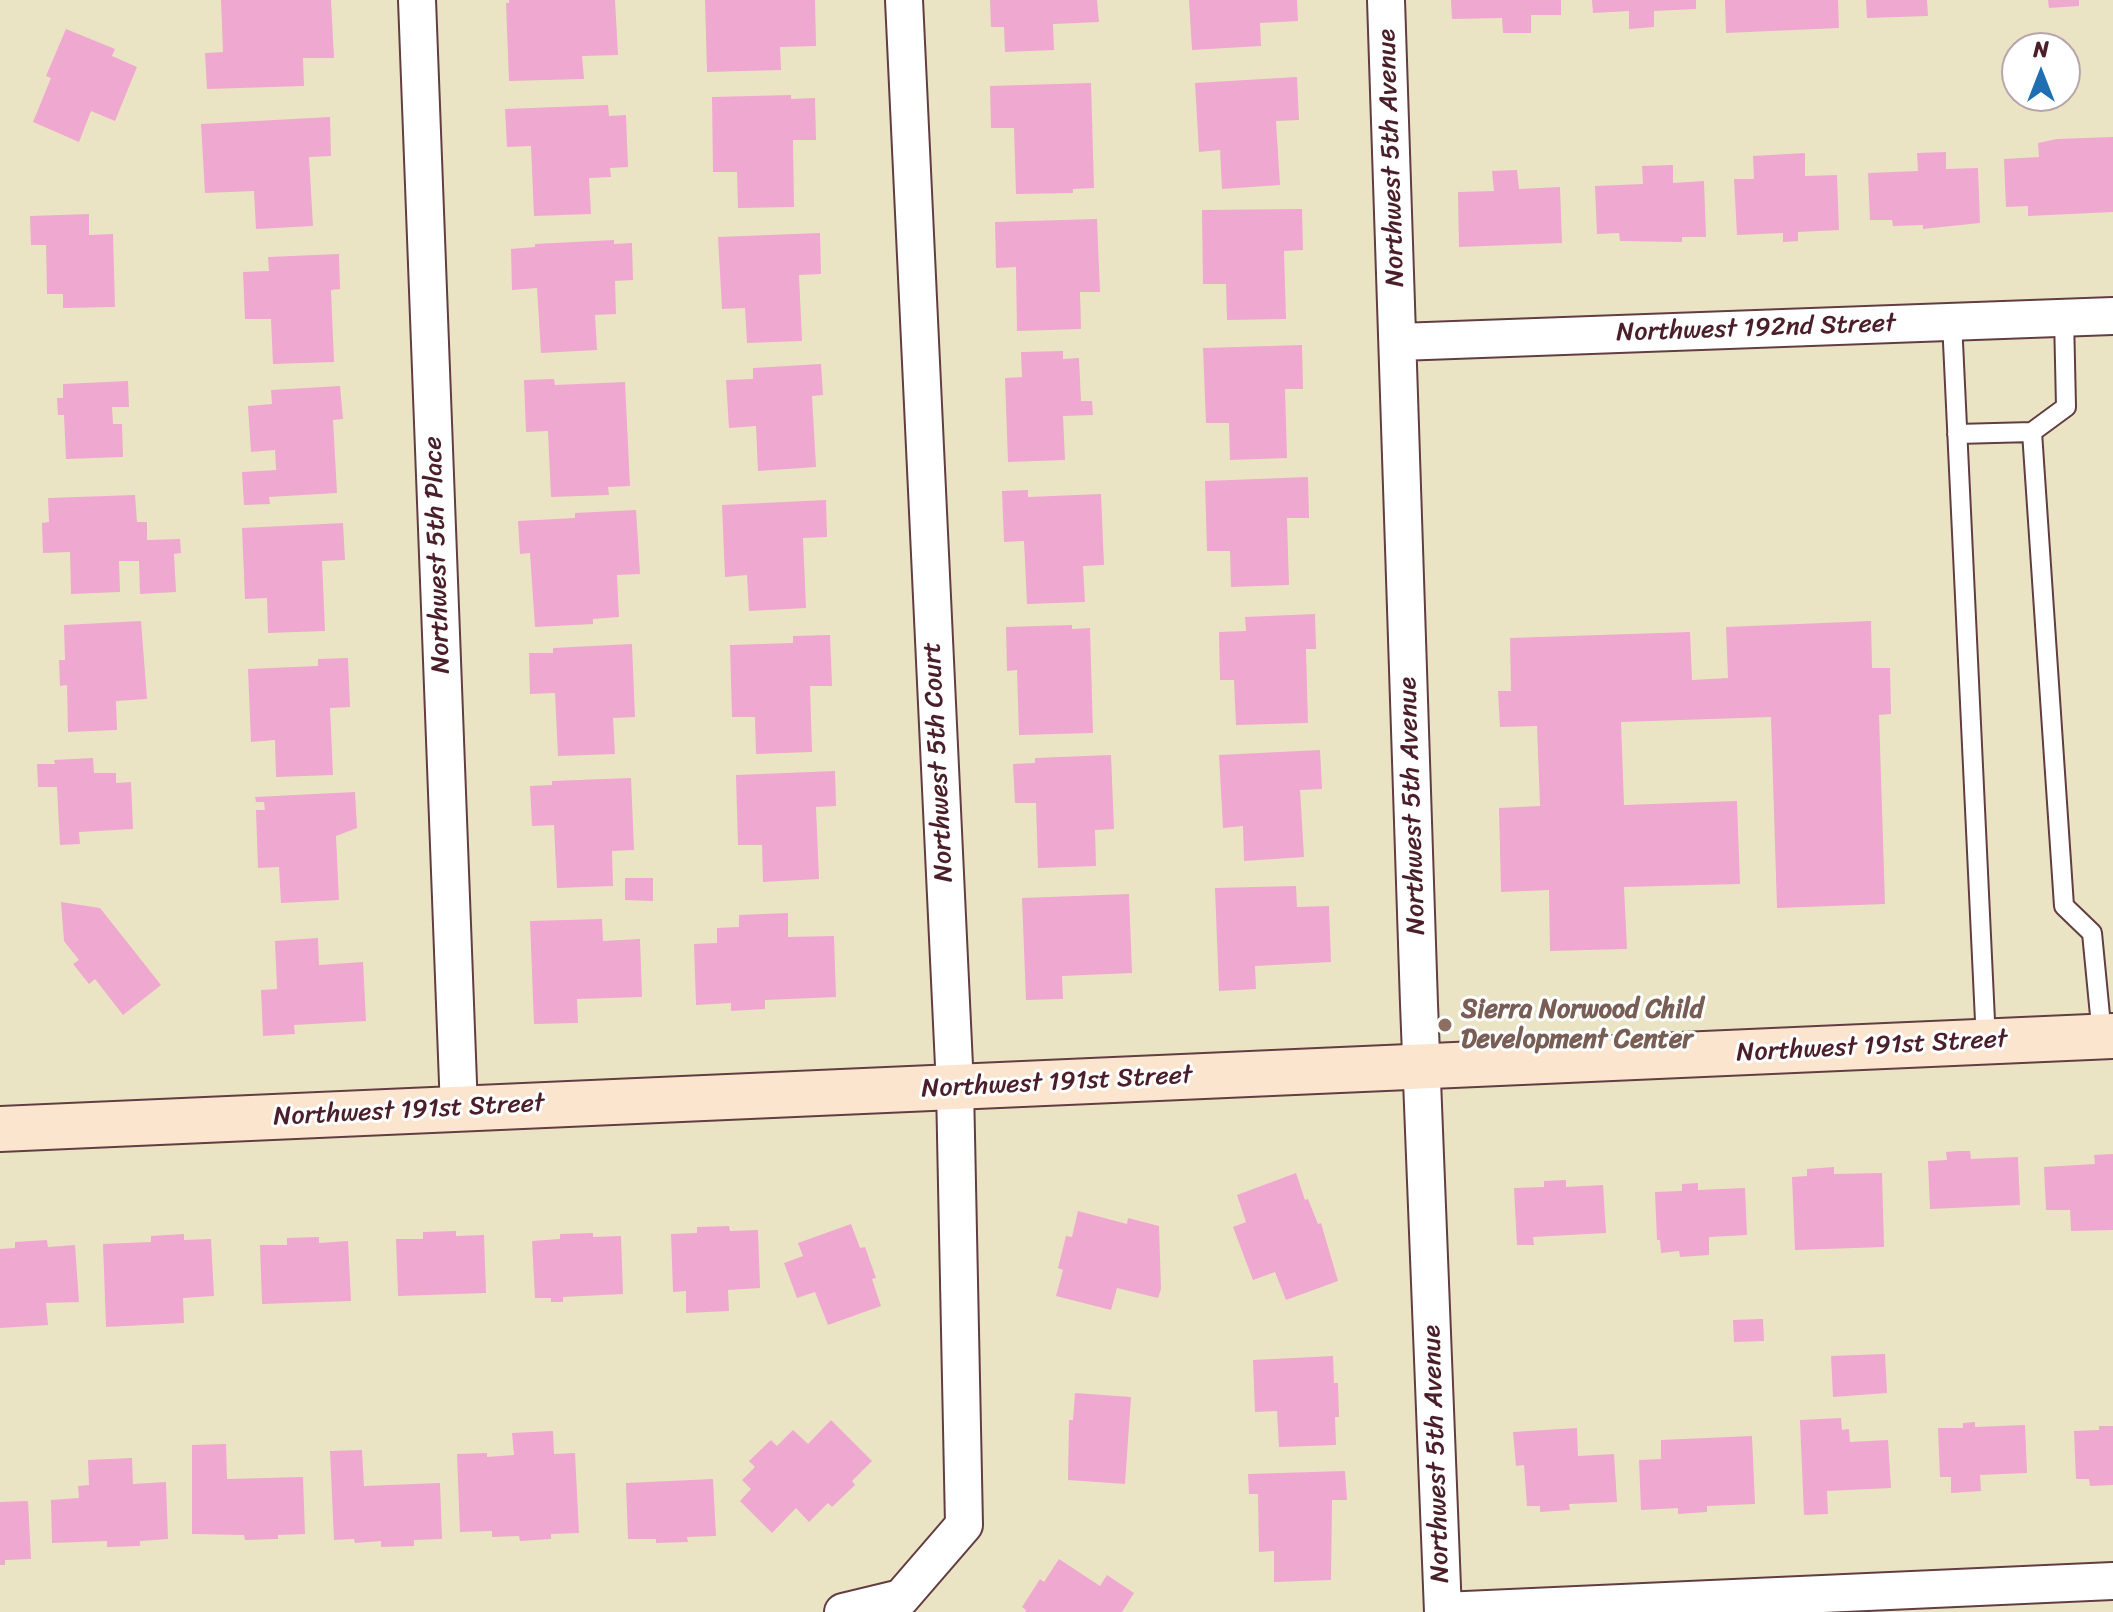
<!DOCTYPE html>
<style>
body{margin:0}
#map{position:relative;width:2113px;height:1612px;overflow:hidden;background:#ebe4c4;font-family:Sriracha,sans-serif}
canvas{display:block}
.north{position:absolute;left:2001px;top:32px;width:80px;height:80px;box-sizing:border-box;background:#fff;border:2px solid #b7a5aa;border-radius:50%;rotate:0deg;font-size:22px;font-weight:700;line-height:32px;text-align:center;color:#4a1f2b}
.north::after{content:'';display:block;margin:auto;width:28px;height:36px;background:#1f6fb2;clip-path:polygon(50% 0,100% 100%,50% 72%,0 100%)}
</style>
<div id="map">
<canvas width="2113" height="1612"></canvas>
<div class="north">N</div>
</div>
<script>
const ctx = document.querySelector('canvas').getContext('2d');
ctx.lineJoin = 'round';
function fillPath(path, color) { ctx.fillStyle = color; ctx.fill(path, 'evenodd'); }
const shape = rows => new Path2D(rows.map(r => 'M' + r).join(''));
function trace(path, color, width, dash) { ctx.strokeStyle = color; ctx.lineWidth = width; ctx.lineCap = dash ? 'butt' : 'round'; ctx.setLineDash(dash || []); ctx.stroke(path); }
function drawText(font, color, halo, rows, align = 'center') {
  ctx.font = font + ' Sriracha,sans-serif'; ctx.lineWidth = 6; ctx.setLineDash([]); ctx.textBaseline = 'middle'; ctx.strokeStyle = halo; ctx.fillStyle = color; for (const [text, x, y, turn = 0] of rows) {
    ctx.save(); ctx.translate(x, y); ctx.rotate((+turn || 0) * Math.PI / 180); ctx.textAlign = isNaN(turn) ? turn : align; if (halo) ctx.strokeText(text, 0, 0); ctx.fillText(text, 0, 0); ctx.restore();
  }
}
fillPath(shape([
 [221,0,331,0,334,58,303,58,304,86,207,89,205,53,223,52],
 [509,0,615,0,618,55,582,56,584,79,509,81,506,3,509,3],
 [705,0,815,0,816,46,780,47,781,70,707,72],
 [990,0,1097,0,1099,22,1053,24,1054,50,1005,52,1004,27,991,27],
 [1189,0,1297,0,1298,21,1260,23,1261,46,1192,50],
 [1451,0,1561,0,1561,15,1531,15,1531,33,1503,33,1502,18,1452,19],
 [1592,0,1696,0,1696,9,1654,11,1654,27,1629,29,1629,11,1593,13],
 [1725,0,1838,0,1839,28,1726,33],
 [1866,0,1927,0,1928,16,1867,18],
 [2048,0,2079,0,2079,6,2049,8],
 [66,29,115,49,112,56,137,67,115,121,91,111,79,142,33,122,51,78,46,76],
 [1297,77,1299,120,1276,121,1280,185,1222,189,1220,150,1199,152,1195,83],
 [1091,83,1094,188,1073,189,1073,193,1016,194,1014,128,991,128,990,86],
 [791,95,791,99,815,98,816,140,793,140,794,207,738,208,737,172,713,172,712,97],
 [608,105,609,116,626,115,628,167,610,168,611,177,589,178,591,214,534,216,531,146,507,147,505,109],
 [330,117,331,156,309,157,313,226,256,229,254,191,205,193,201,124],
 [2113,137,2113,212,2028,216,2028,206,2006,207,2004,159,2039,157,2038,143,2057,139],
 [1946,152,1946,169,1978,168,1980,223,1923,229,1923,225,1893,226,1892,220,1870,220,1868,173,1918,171,1917,153],
 [1805,153,1805,176,1837,175,1839,230,1798,232,1798,241,1783,242,1783,233,1737,235,1734,179,1754,179,1753,156],
 [1673,165,1673,183,1704,181,1706,237,1682,237,1682,242,1620,241,1619,233,1597,234,1595,186,1643,184,1642,166],
 [1517,170,1519,189,1560,187,1562,243,1459,247,1458,192,1494,191,1492,171],
 [1302,209,1303,250,1284,251,1286,319,1227,320,1226,284,1203,284,1202,210],
 [89,214,89,235,113,234,115,307,63,308,63,294,47,294,46,245,31,245,30,216],
 [1097,219,1100,292,1080,292,1081,329,1017,331,1016,267,996,268,995,222],
 [820,233,821,274,799,275,802,341,747,343,745,308,722,309,718,237],
 [614,240,614,244,632,243,633,280,615,281,616,314,595,315,597,350,541,353,537,288,512,290,511,249,535,247,535,244],
 [339,254,340,289,331,290,334,362,273,364,271,319,245,319,243,272,269,271,268,257],
 [1302,345,1303,389,1285,389,1287,458,1230,460,1229,423,1206,423,1203,348],
 [1063,351,1063,359,1079,358,1081,401,1092,401,1093,415,1063,416,1065,460,1008,462,1005,378,1022,377,1021,352],
 [821,364,823,395,812,396,816,467,758,471,756,426,729,428,726,380,753,379,753,368],
 [554,379,555,385,625,382,630,486,608,487,609,495,551,497,548,431,526,432,524,380],
 [128,381,129,407,112,407,113,424,122,424,123,457,66,459,64,415,58,415,57,398,63,398,63,384],
 [340,386,343,419,333,420,337,493,269,497,270,504,244,505,242,472,276,470,275,450,251,452,248,406,272,404,271,390],
 [1308,477,1309,518,1287,518,1289,585,1231,587,1230,551,1207,551,1205,481],
 [1028,490,1028,497,1101,494,1104,565,1083,566,1085,602,1027,604,1024,541,1004,542,1002,491],
 [135,495,137,522,147,522,147,540,180,539,181,553,174,554,176,592,140,594,139,561,119,561,120,592,71,594,70,552,43,553,42,523,49,522,48,498],
 [826,500,827,537,803,538,806,608,749,611,747,575,725,577,722,505],
 [636,510,640,574,617,575,619,617,593,619,593,624,535,627,530,553,520,554,518,521,575,518,575,513],
 [343,523,345,560,322,561,325,631,268,633,267,598,245,599,242,528],
 [1315,614,1316,649,1306,649,1308,723,1236,725,1234,680,1220,680,1219,632,1246,631,1245,617],
 [141,621,147,699,116,701,117,730,68,732,67,685,60,686,59,660,65,660,64,625],
 [1871,621,1872,668,1890,668,1891,714,1879,715,1885,904,1777,908,1771,717,1621,722,1624,805,1737,801,1740,884,1624,887,1627,949,1550,951,1549,890,1501,892,1499,808,1540,806,1537,726,1500,727,1498,691,1511,691,1510,638,1690,632,1692,680,1728,678,1726,627],
 [1072,625,1072,629,1090,628,1093,733,1019,735,1017,670,1007,671,1006,627],
 [830,635,832,686,810,686,812,752,756,754,755,717,732,717,730,645,793,643,793,636],
 [632,644,635,717,613,718,615,754,558,756,555,693,530,694,529,653,553,653,553,648],
 [348,658,350,707,330,708,333,775,276,777,275,740,251,742,248,669,318,666,318,659],
 [1320,750,1322,789,1300,790,1304,857,1244,861,1243,826,1223,828,1219,755],
 [1111,755,1114,829,1095,830,1096,866,1038,868,1036,803,1015,803,1013,764,1035,763,1035,758],
 [93,758,94,773,116,773,116,783,131,782,133,829,79,832,80,844,60,845,57,787,38,787,37,764,55,764,54,760],
 [835,771,836,806,816,807,819,879,763,882,762,845,738,845,736,775],
 [631,778,634,850,612,851,613,886,557,888,554,825,532,826,530,786,552,785,552,781],
 [355,792,357,828,336,836,339,900,281,903,279,867,258,868,256,810,265,810,264,802,256,802,255,797],
 [625,878,653,878,653,901,625,900],
 [1296,886,1297,907,1329,906,1331,962,1255,966,1256,989,1219,991,1215,888],
 [1129,894,1132,973,1062,976,1063,999,1026,1000,1022,898],
 [61,902,100,908,161,985,123,1015,95,979,89,984,73,964,79,960,64,941],
 [788,913,788,937,834,936,836,997,765,1000,765,1009,731,1011,731,1003,696,1005,694,944,717,943,717,928,739,927,739,915],
 [602,919,603,941,640,939,642,997,577,999,578,1023,534,1024,530,921],
 [318,938,319,965,363,962,366,1021,294,1025,295,1034,263,1036,261,990,277,989,275,941],
 [1958,1151,1970,1151,1971,1159,2018,1157,2020,1205,1930,1209,1928,1161,1947,1160,1946,1152],
 [2113,1154,2113,1230,2071,1231,2070,1210,2046,1210,2044,1167,2095,1164,2094,1155],
 [1834,1167,1834,1174,1882,1173,1884,1247,1795,1250,1792,1177,1807,1176,1807,1169],
 [1296,1173,1305,1200,1308,1199,1318,1224,1321,1223,1338,1281,1286,1300,1275,1272,1253,1280,1233,1227,1246,1222,1237,1195],
 [1566,1180,1566,1187,1603,1185,1606,1233,1533,1237,1534,1245,1517,1245,1514,1188,1544,1187,1544,1181],
 [1698,1183,1698,1190,1745,1188,1747,1235,1709,1237,1709,1255,1680,1257,1679,1251,1661,1253,1660,1240,1657,1240,1655,1192,1682,1191,1682,1184],
 [1078,1211,1127,1224,1128,1218,1159,1226,1161,1289,1158,1298,1117,1288,1111,1310,1056,1296,1063,1270,1058,1268,1066,1236,1072,1237],
 [851,1224,860,1248,865,1247,876,1278,872,1279,881,1306,828,1325,815,1292,797,1298,784,1263,803,1256,798,1243],
 [729,1226,730,1231,758,1230,760,1288,728,1290,729,1311,686,1313,686,1291,673,1292,671,1234,697,1233,697,1227],
 [456,1231,456,1236,484,1235,486,1293,398,1296,396,1239,423,1239,423,1232],
 [593,1233,593,1237,621,1236,623,1294,563,1297,563,1302,551,1302,551,1298,535,1298,532,1241,560,1239,560,1234],
 [184,1234,184,1240,211,1239,214,1296,183,1298,184,1323,106,1327,103,1244,151,1242,151,1236],
 [319,1237,319,1243,348,1241,351,1301,262,1304,260,1245,287,1245,287,1238],
 [47,1240,48,1247,75,1245,79,1302,46,1303,48,1325,0,1328,0,1249,15,1248,15,1242],
 [1763,1319,1764,1341,1734,1342,1733,1320],
 [1885,1354,1887,1393,1833,1397,1831,1356],
 [1333,1356,1334,1383,1338,1383,1339,1417,1335,1417,1336,1445,1279,1447,1277,1411,1255,1412,1253,1360],
 [1075,1393,1131,1397,1125,1484,1068,1480,1069,1420,1073,1420],
 [1841,1418,1842,1430,1849,1429,1850,1442,1888,1440,1891,1488,1827,1491,1828,1514,1804,1515,1800,1420],
 [831,1420,872,1461,852,1481,855,1485,832,1507,828,1503,809,1522,796,1508,772,1533,740,1501,751,1489,742,1480,755,1467,749,1461,771,1440,777,1446,793,1430,808,1444],
 [1975,1422,1975,1427,2025,1425,2027,1473,1980,1475,1981,1491,1951,1493,1951,1477,1940,1477,1938,1428,1963,1428,1963,1423],
 [2099,1426,2113,1426,2113,1485,2090,1486,2089,1479,2076,1479,2074,1431,2099,1430],
 [1577,1428,1578,1456,1614,1454,1617,1502,1569,1504,1570,1510,1540,1512,1540,1506,1527,1506,1524,1465,1516,1466,1513,1432],
 [553,1431,554,1454,575,1453,579,1533,551,1534,551,1539,520,1541,519,1536,492,1537,492,1531,460,1532,457,1454,487,1453,487,1457,514,1455,512,1433],
 [1752,1436,1755,1504,1707,1506,1707,1512,1678,1514,1678,1508,1641,1510,1639,1460,1661,1459,1661,1440],
 [226,1444,227,1479,303,1477,305,1534,278,1535,278,1539,245,1540,244,1535,192,1534,192,1445],
 [362,1450,364,1486,440,1483,442,1539,414,1540,414,1546,381,1547,381,1541,355,1543,354,1539,334,1540,330,1451],
 [132,1458,133,1484,166,1482,168,1539,140,1541,140,1546,107,1547,107,1541,52,1543,51,1500,79,1498,78,1486,89,1485,88,1460],
 [1345,1471,1347,1500,1332,1500,1331,1580,1274,1582,1274,1551,1259,1552,1258,1494,1249,1494,1248,1474],
 [713,1479,716,1536,687,1537,688,1542,656,1543,656,1539,628,1539,626,1483],
 [28,1501,31,1559,5,1560,5,1565,0,1565,0,1502],
 [1059,1559,1100,1586,1107,1575,1134,1593,1122,1612,1025,1612,1026,1610,1022,1607,1040,1579,1044,1582]
]), '#efa8d0');
const lane = shape([
 [2064,317,2066,407,2032,432,2064,906,2092,933,2102,1036],
 [1952,321,1986,1042],
 [1957,434,2032,432]
]);
const street = shape([
 [417,0,459,1109],
 [1386,0,1419,1004,1443,1612],
 [1399,342,2113,316],
 [1443,1611,2113,1581],
 [843,1612,901,1598,964,1525,955,1087,904,0]
]);
const secondary = shape([
 [0,1129,2113,1036]
]);
trace(lane, '#623d42', 22);
trace(street, '#623d42', 40);
trace(secondary, '#623d42', 48);
trace(lane, '#fff', 18);
trace(street, '#fff', 36);
trace(secondary, '#fbe5cf', 44);
for (const [x, y, r, color] of [
 [1445,1025,8,"#8d6e63"]
]) { const dot = new Path2D(); dot.arc(x, y, r, 0, 2 * Math.PI); ctx.fillStyle = color; ctx.fill(dot); trace(dot, '#fff', 3); }
drawText('26px', '#4a1f2b', '#fff', [
 ["Northwest 5th Avenue",1392,158,-92],
 ["Northwest 192nd Street",1756,329,-2],
 ["Northwest 5th Place",438,555,-92],
 ["Northwest 5th Court",939,762,-93],
 ["Northwest 5th Avenue",1413,806,-92],
 ["Northwest 191st Street",1872,1047,-3],
 ["Northwest 191st Street",1057,1083,-3],
 ["Northwest 191st Street",409,1111,-3],
 ["Northwest 5th Avenue",1437,1454,-92]
]);
drawText('bold 26px', '#785e54', '#fff', [
 ["Sierra Norwood Child",1461,1010],
 ["Development Center",1461,1040]
], 'left');
</script>
